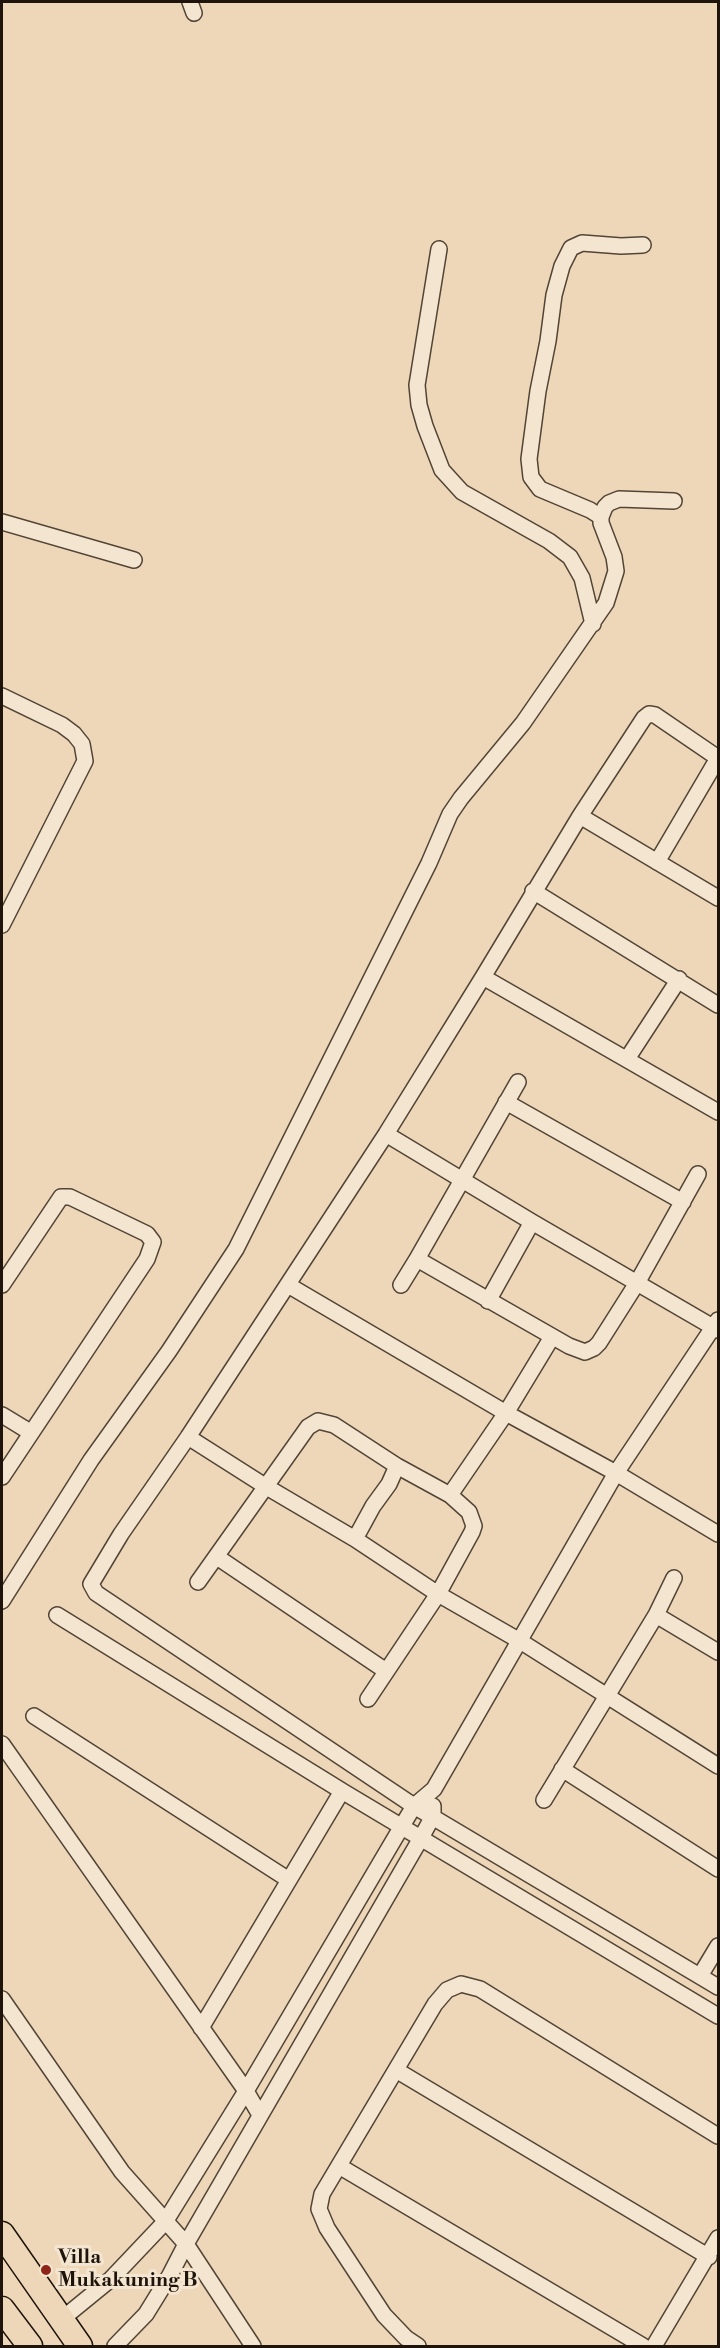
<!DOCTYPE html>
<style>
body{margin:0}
#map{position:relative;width:720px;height:2348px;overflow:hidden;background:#eed7b8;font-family:"Libre Bodoni",serif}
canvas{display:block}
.frame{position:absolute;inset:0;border:3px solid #1e140b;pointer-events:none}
</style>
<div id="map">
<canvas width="720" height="2348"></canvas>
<div class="frame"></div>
</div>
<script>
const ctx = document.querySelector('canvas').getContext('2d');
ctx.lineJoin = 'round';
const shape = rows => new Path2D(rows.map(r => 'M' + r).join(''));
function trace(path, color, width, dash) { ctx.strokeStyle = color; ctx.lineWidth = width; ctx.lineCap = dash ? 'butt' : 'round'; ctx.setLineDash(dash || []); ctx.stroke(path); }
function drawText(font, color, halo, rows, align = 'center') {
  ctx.font = font + ' "Libre Bodoni",serif'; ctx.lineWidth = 6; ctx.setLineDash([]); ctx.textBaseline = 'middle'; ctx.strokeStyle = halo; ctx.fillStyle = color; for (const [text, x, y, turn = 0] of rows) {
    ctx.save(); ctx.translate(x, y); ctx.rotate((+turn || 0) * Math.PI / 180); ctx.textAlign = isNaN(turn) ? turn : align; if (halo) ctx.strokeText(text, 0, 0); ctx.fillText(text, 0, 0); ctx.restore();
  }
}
const minor = shape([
 [190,2,194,13],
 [439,249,417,385,419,405,425,426,442,470,462,492,549,541,570,557,582,578,593,624],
 [601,517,590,510,540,489,531,477,529,459,538,391,548,341,554,295,562,266,571,248,582,243,621,246,643,245],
 [2,522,134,560],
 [2,696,62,725,74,734,82,744,85,761,2,925],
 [718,758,655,715,649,714,644,718,580,816,483,977,386,1134,188,1437,121,1534,91,1584,96,1593,414,1806,718,1987],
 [580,816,718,898],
 [657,862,718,758],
 [533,891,718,1005],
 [483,977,718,1112],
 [627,1059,679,979],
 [518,1082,417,1259,569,1346,585,1352,594,1348,599,1343,637,1283,698,1174],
 [506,1102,683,1202],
 [386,1134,532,1222,718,1330],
 [2,1285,61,1197,70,1197,147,1234,153,1242,147,1259,2,1477],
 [288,1285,506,1413,616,1473,718,1534],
 [401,1285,417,1259],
 [488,1301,532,1222],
 [2,1415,30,1432],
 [188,1437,265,1486,355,1539,438,1594,520,1641,718,1766],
 [355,1539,373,1506,389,1484,397,1466],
 [217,1557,386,1671],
 [198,1582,308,1427,318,1421,334,1425,397,1466,450,1495],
 [2,1601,91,1460,169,1351,236,1249,429,863,450,814,461,798,523,723,606,603,616,571,614,557,601,523,601,517,605,507,609,503,619,499,674,501],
 [57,1615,342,1791,201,2028],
 [656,1615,674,1578],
 [368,1699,438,1594,472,1532,474,1526,469,1512,450,1495,506,1413,552,1337],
 [34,1716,289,1880],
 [2,1744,246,2091,260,2115],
 [562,1769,718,1869],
 [342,1791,718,2016],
 [544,1800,656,1615,718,1652],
 [700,1976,718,1946],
 [2,1999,122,2172,186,2244,253,2346],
 [396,2070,709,2257],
 [339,2166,643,2346],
 [62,2319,111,2279,165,2222,246,2091,402,1826,414,1806,434,1789,616,1473,718,1320],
 [115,2346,146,2314,170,2275,186,2244,421,1838,433,1816,433,1806],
 [418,2346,406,2338,384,2315,327,2228,319,2209,322,2194,435,2004,447,1990,461,1984,480,1989,718,2136],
 [654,2346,718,2238]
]);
const trunk = shape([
 [2,2234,80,2346],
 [2,2309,30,2346]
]);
trace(minor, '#524536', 18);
trace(trunk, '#1e140b', 27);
trace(minor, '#f4e5d1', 15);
trace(trunk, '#eed7b8', 24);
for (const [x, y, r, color] of [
 [46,2270,6,"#8f2418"]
]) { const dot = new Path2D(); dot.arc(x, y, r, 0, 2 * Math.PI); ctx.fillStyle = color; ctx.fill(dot); trace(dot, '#f4e5d1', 2); }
drawText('bold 20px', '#1e140b', '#f4e5d1', [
 ["Villa",58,2258],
 ["Mukakuning B",58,2281]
], 'left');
</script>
